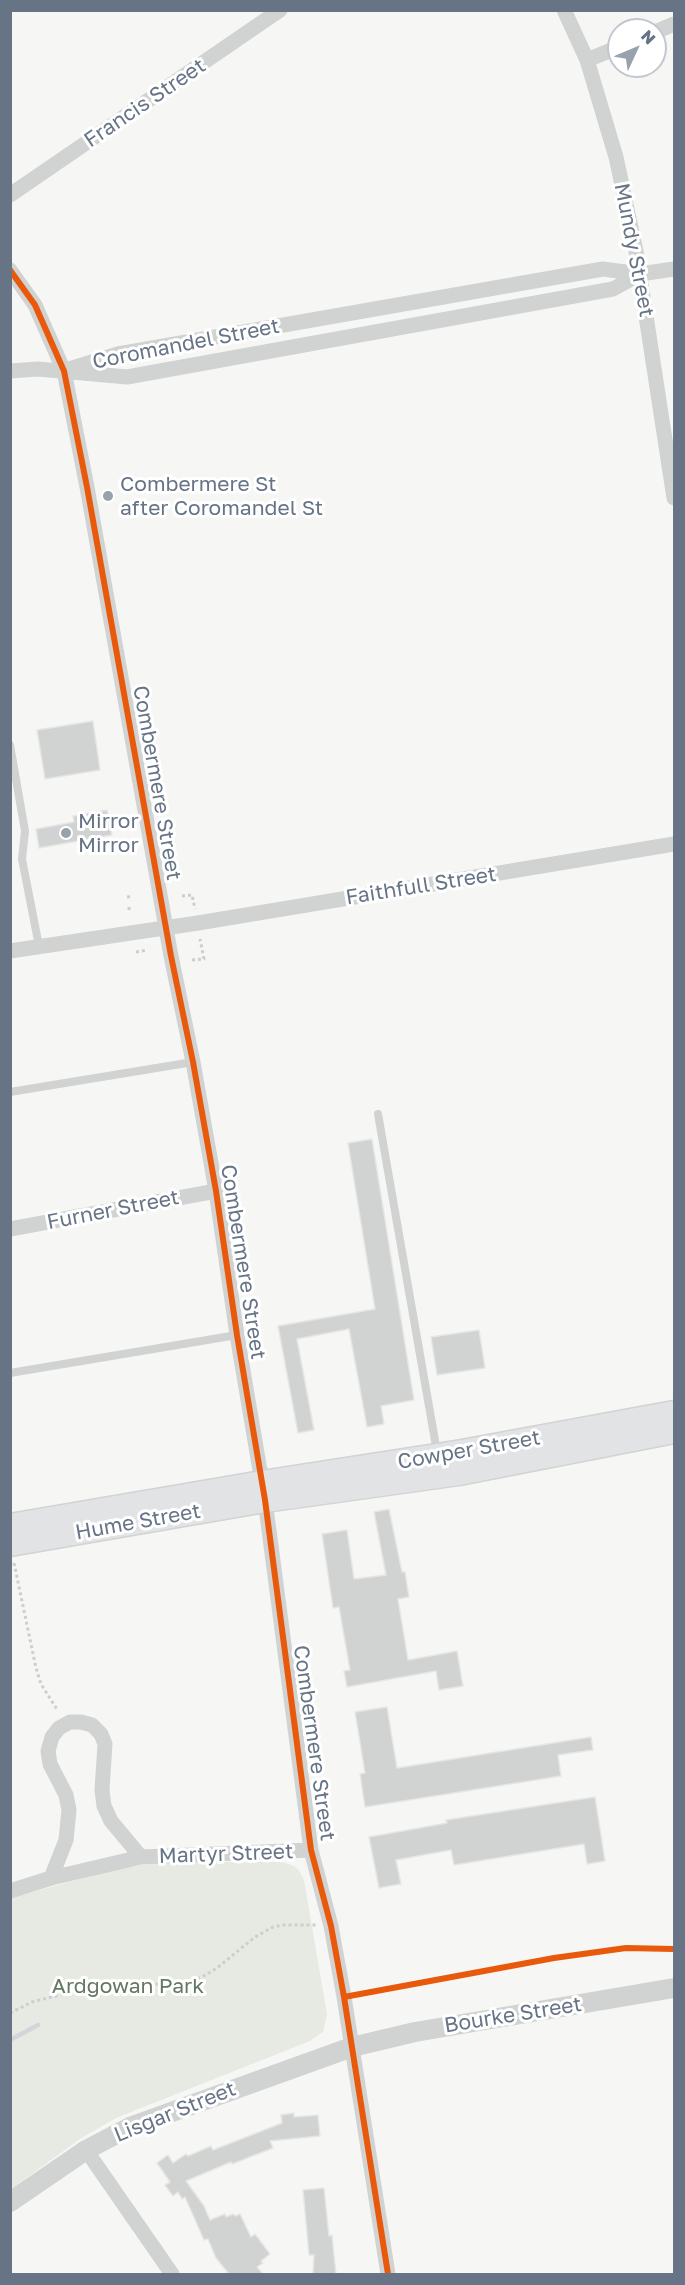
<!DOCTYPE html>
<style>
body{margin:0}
#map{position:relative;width:685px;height:2285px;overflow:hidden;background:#f6f7f5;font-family:"Golos Text",sans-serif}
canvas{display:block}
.frame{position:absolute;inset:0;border:12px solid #667486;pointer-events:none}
.north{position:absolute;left:607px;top:18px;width:60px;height:60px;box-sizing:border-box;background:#fff;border:2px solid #c2c7cf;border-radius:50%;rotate:46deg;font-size:16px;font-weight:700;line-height:24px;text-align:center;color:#667486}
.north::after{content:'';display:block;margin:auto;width:21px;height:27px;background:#98a2ad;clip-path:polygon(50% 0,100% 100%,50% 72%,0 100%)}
</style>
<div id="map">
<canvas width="685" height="2285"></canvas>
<div class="frame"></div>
<div class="north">N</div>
</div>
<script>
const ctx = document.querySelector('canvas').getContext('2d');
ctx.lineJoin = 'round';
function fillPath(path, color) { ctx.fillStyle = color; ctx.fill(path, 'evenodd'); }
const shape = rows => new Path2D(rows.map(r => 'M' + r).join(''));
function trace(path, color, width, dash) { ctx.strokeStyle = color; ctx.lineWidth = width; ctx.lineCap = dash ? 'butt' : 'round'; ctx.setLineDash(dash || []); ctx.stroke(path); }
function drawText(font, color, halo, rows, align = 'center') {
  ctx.font = font + ' "Golos Text",sans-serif'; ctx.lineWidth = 6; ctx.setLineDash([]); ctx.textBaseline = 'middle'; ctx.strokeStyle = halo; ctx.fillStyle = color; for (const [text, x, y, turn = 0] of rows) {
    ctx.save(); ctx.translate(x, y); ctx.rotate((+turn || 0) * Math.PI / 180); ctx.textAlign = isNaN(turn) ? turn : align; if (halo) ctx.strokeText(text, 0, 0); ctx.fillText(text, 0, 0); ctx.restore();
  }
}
fillPath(shape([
 [180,1862,282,1862,294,1866,299,1870,304,1880,327,2014,323,2032,310,2041,116,2118,80,2139,11,2189,11,1898,112,1870,142,1865]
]), '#e6eae3');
trace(shape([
 [10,2040,38,2025]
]), '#d0d6d9', 4.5);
const building = shape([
 [93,721,100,770,45,779,37,730,93,721],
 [107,810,112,835,39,848,36,829,74,822,73,816,107,810],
 [372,1139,414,1400,381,1406,384,1424,367,1427,349,1329,297,1339,314,1430,298,1433,278,1326,375,1309,348,1143,372,1139],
 [479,1330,485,1368,437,1375,431,1337,479,1330],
 [389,1509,402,1572,405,1572,409,1597,398,1599,408,1660,457,1651,463,1686,439,1690,436,1671,347,1687,344,1671,350,1670,339,1607,333,1608,322,1534,347,1530,354,1579,386,1575,374,1512,389,1509],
 [387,1707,397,1768,591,1737,593,1750,558,1755,561,1776,365,1807,360,1774,365,1773,355,1712,387,1707],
 [595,1797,605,1861,587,1864,584,1844,454,1865,451,1850,396,1860,401,1884,379,1888,369,1837,447,1823,446,1820,595,1797],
 [294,2113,294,2117,318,2115,320,2136,270,2141,273,2148,232,2164,231,2162,186,2181,204,2206,210,2220,225,2214,226,2217,233,2214,235,2216,240,2214,251,2237,255,2234,270,2254,261,2261,263,2263,257,2267,263,2274,229,2274,216,2258,208,2239,204,2240,185,2197,182,2199,178,2192,173,2196,165,2185,170,2182,157,2163,168,2155,173,2163,186,2154,188,2156,211,2146,213,2150,282,2123,281,2115,294,2113],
 [324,2188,329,2236,332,2235,336,2274,313,2274,314,2255,309,2255,303,2190,324,2188]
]);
fillPath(building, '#d1d2d2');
trace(building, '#e6e6e5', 1.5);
const primary = shape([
 [10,1526,262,1483,462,1452,674,1413],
 [10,1544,265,1500,459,1473,674,1431]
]);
trace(primary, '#d2d3d3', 27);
trace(shape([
 [182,896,192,895,195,909],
 [127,897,132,896],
 [129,907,129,911],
 [136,952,147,950],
 [192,960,204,959,200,939],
 [14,1563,36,1668,41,1684,58,1711],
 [10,2013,32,2002,79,1990,185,1982,202,1977,217,1968,255,1937,273,1927,283,1925,317,1925]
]), '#cdcecf', 3, [3, 3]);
trace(shape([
 [10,745,25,831,22,859,39,946],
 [10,1092,193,1062],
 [378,1114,437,1452],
 [10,1373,237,1335]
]), '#d1d2d2', 8);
trace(shape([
 [564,10,587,60,616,157,636,251,674,498],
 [655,32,674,24],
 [587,60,619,47],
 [10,195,280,10],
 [10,270,35,305,64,371,87,487,171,956,193,1062,216,1191,237,1335,265,1500,311,1850,331,1926,344,1997,388,2274],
 [69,369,118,354,603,269,640,274,674,269],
 [10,371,38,369,127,377,613,289,640,274],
 [10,951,198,923,674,844],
 [10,1229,216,1191],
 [51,1878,66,1840,69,1810,66,1795,50,1764,48,1751,52,1737,59,1728,70,1722,81,1722,92,1725,101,1734,105,1744,102,1790,104,1806,111,1821,141,1857],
 [10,1891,51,1878,141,1857,311,1850],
 [86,2150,172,2274]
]), '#d1d2d2', 15);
trace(shape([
 [10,2202,86,2150,130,2127,352,2047,415,2032,674,1988]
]), '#d1d2d2', 20);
trace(primary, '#e2e3e4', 24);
trace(shape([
 [10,270,35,305,64,371,87,487,171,956,193,1062,216,1191,237,1335,265,1500,311,1850,331,1926,344,1997,388,2274],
 [344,1997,554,1958,626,1948,674,1949]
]), '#e8590c', 6);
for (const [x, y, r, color] of [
 [108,496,6,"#98a2ad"],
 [66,833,6,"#98a2ad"]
]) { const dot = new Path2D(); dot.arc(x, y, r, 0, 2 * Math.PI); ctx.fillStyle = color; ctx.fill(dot); trace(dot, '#fff', 2); }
drawText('21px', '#667486', '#fff', [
 ["Francis Street",145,103,-34],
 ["Mundy Street",634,250,79],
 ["Coromandel Street",186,344,-11],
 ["Combermere Street",157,783,80],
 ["Faithfull Street",421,886,-9],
 ["Furner Street",113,1210,-11],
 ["Combermere Street",243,1262,81],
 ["Cowper Street",469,1450,-10],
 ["Hume Street",138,1522,-10],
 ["Combermere Street",314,1743,82],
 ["Martyr Street",226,1854,-2],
 ["Bourke Street",513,2015,-9],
 ["Lisgar Street",175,2112,-22]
]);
drawText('21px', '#667486', '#fff', [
 ["Combermere St",120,484],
 ["after Coromandel St",120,508],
 ["Mirror",78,821],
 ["Mirror",78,845]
], 'left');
drawText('21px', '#637861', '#fff', [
 ["Ardgowan Park",128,1986]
]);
</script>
